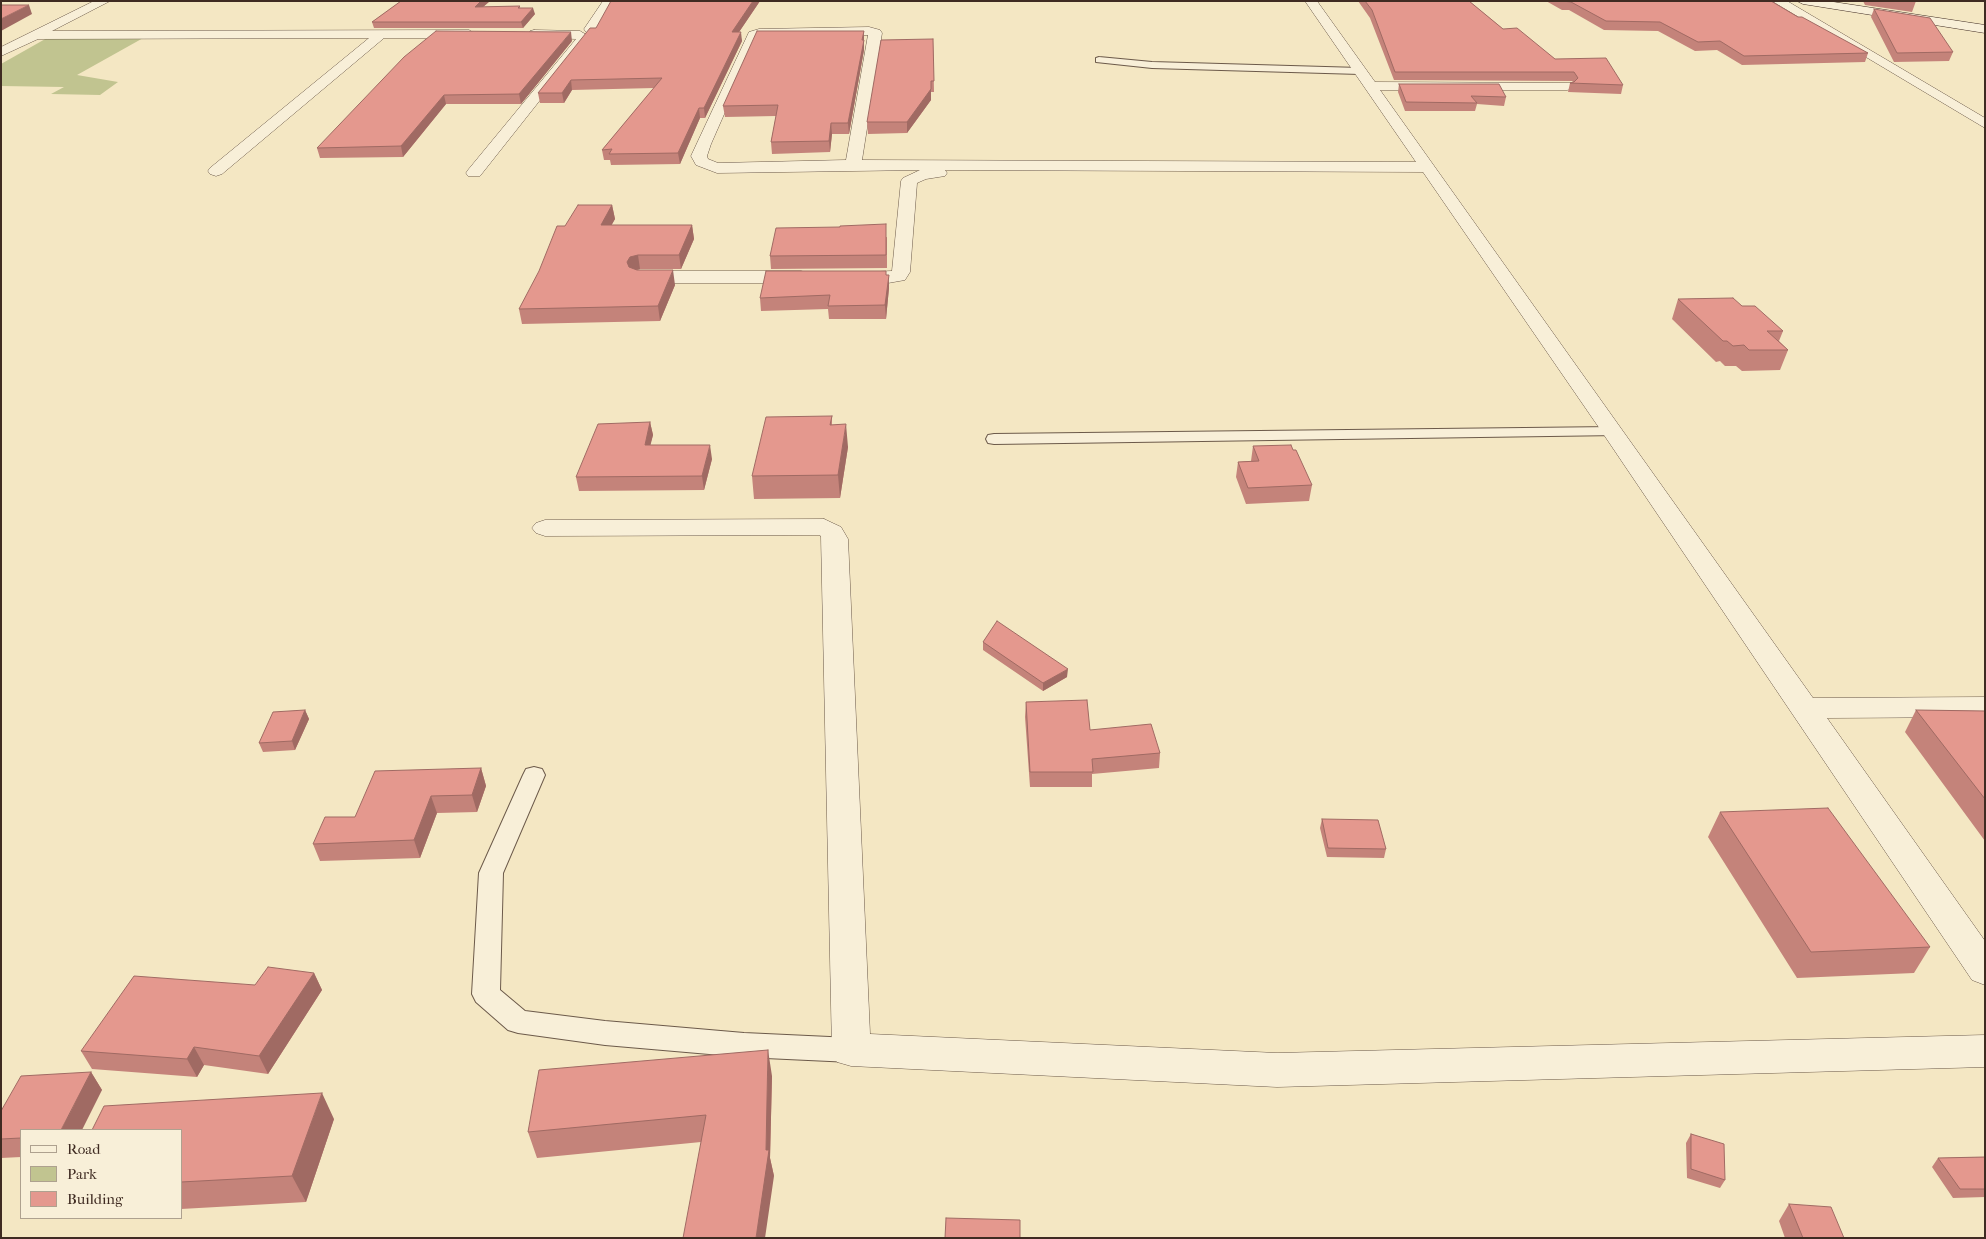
<!DOCTYPE html>
<style>
body{margin:0}
#map{position:relative;width:1986px;height:1239px;overflow:hidden;background:#f4e7c3;font-family:"IM FELL French Canon",serif}
canvas{display:block}
.frame{position:absolute;inset:0;border:2px solid #3f2b22;pointer-events:none}
.legend{position:absolute;left:20px;top:1129px;width:162px;height:90px;box-sizing:border-box;background:#f8efd8;border:1px solid #aea18f;margin:0;padding:6px 9px;list-style:none;font-size:15px;color:#3f2b22}
.legend li{display:flex;align-items:center;gap:10px;height:25px}
.legend b{width:25px;border:1px solid #aea18f}
</style>
<div id="map">
<canvas width="1986" height="1239"></canvas>
<div class="frame"></div>
<ul class="legend">
<li><b style="height:6px;background:#f8efd8"></b>Road</li>
<li><b style="height:14px;background:#c1c490"></b>Park</li>
<li><b style="height:14px;background:#e4988e"></b>Building</li>
</ul>
</div>
<script>
const ctx = document.querySelector('canvas').getContext('2d');
ctx.lineJoin = 'round';
function fillPath(path, color) { ctx.fillStyle = color; ctx.fill(path, 'evenodd'); }
const shape = rows => new Path2D(rows.map(r => 'M' + r).join(''));
function trace(path, color, width, dash) { ctx.strokeStyle = color; ctx.lineWidth = width; ctx.lineCap = dash ? 'butt' : 'round'; ctx.setLineDash(dash || []); ctx.stroke(path); }
fillPath(shape([
 [145,37,77,75,118,82,100,95,51,94,64,87,1,86,1,64,47,38]
]), '#c1c490');
const lane = shape([
 [1099,57,1152,62,1360,68,1365,71,1360,74,1152,68,1096,62,1096,58,1099,57],
 [1613,427,1619,429,1621,432,1619,435,994,444,988,443,986,439,988,435,994,434,1613,427],
 [534,767,542,769,545,775,503,873,500,990,525,1011,605,1021,744,1033,851,1038,861,1042,865,1050,861,1058,851,1062,744,1057,605,1045,518,1033,508,1030,476,1002,472,994,479,873,523,775,526,769,534,767]
]);
const street = shape([
 [94,1,110,1,52,31,469,30,475,34,469,38,384,38,222,174,216,176,210,174,208,171,210,168,369,38,38,39,1,56,1,47,94,1],
 [603,1,615,1,594,32,586,32,584,29,603,1],
 [1305,1,1317,1,1375,82,1572,83,1574,86,1572,89,1567,90,1380,90,1813,698,1985,697,1985,717,1827,718,1985,941,1985,985,1972,980,1602,432,1423,172,945,170,947,173,945,176,926,179,917,183,910,272,905,280,888,283,852,283,845,281,843,277,845,273,892,271,901,181,903,178,920,170,717,173,696,165,691,156,749,32,759,29,869,27,880,30,882,33,862,160,1416,162,1305,1],
 [868,35,846,160,718,163,708,159,707,156,711,144,758,37,868,35],
 [1772,1,1787,1,1985,118,1985,128,1772,1],
 [534,30,580,31,590,37,480,176,468,176,466,173,468,170,576,39,530,37,528,34,530,31,534,30],
 [640,271,801,271,808,273,810,277,808,281,801,283,640,283,633,281,631,277,633,273,640,271],
 [824,519,841,527,848,539,870,1034,1277,1053,1985,1035,1985,1067,1277,1087,851,1066,837,1062,832,1050,821,536,819,535,545,536,536,533,532,528,536,523,545,520,824,519]
]);
const secondary = shape([
 [1797,1,1827,1,1985,25,1985,33,1803,4,1797,1]
]);
trace(lane, '#6c5a4a', 2);
trace(street, '#6c5a4a', 1);
trace(secondary, '#3f2b22', 1);
fillPath(lane, '#f8efd8');
fillPath(street, '#f8efd8');
fillPath(secondary, '#f8efd8');
fillPath(shape([
 [392,1,490,1,483,7,520,6,520,8,535,14,523,28,374,28,372,22,400,2,392,2],
 [760,1,739,32,742,41,705,118,700,118,680,164,611,165,610,160,604,160,602,150,654,88,572,90,564,103,540,103,538,93,596,28],
 [1358,1,1469,1,1503,29,1555,59,1623,85,1621,94,1568,92,1570,83,1573,82,1572,81,1394,80,1370,18],
 [1546,1,1771,1,1798,17,1868,53,1865,62,1742,65,1717,50,1695,51,1658,31,1604,30,1569,10,1562,10],
 [1863,1,1916,1,1912,12,1865,5],
 [1874,9,1953,52,1949,61,1894,62,1871,17],
 [864,31,864,50,849,134,832,134,830,152,772,154,771,142,776,116,725,117,723,106],
 [933,39,934,92,931,92,931,100,907,133,868,134,867,122],
 [572,41,521,104,446,104,403,157,320,158,317,148],
 [1399,84,1506,97,1504,106,1477,104,1475,111,1405,111,1398,92],
 [612,205,615,219,611,225,692,225,694,239,681,269,640,269,637,270,675,285,660,321,522,324,519,309,565,226],
 [887,237,887,268,771,269,770,256],
 [887,275,889,288,886,319,829,319,828,309,761,311,760,298],
 [1678,299,1742,306,1783,331,1779,341,1788,350,1780,370,1742,371,1736,366,1725,366,1720,361,1716,362,1672,319],
 [832,416,832,425,848,447,840,498,754,499,752,476],
 [650,422,653,435,650,445,712,459,704,490,579,491,576,477],
 [1253,446,1312,485,1309,501,1246,504,1236,477,1238,462,1251,461],
 [983,642,1067,677,1043,691,983,650],
 [1026,702,1090,730,1160,753,1159,768,1092,774,1092,787,1030,787,1025,717],
 [305,710,309,719,295,750,263,752,259,743],
 [1916,710,1985,711,1985,841,1905,732],
 [481,768,486,786,477,812,437,813,420,858,320,861,313,844],
 [1720,812,1930,947,1914,973,1797,978,1708,837],
 [1322,819,1386,849,1384,858,1327,857,1320,828],
 [314,973,322,990,268,1074,204,1065,197,1077,92,1069,81,1051,255,985],
 [91,1072,102,1090,21,1130,21,1157,1,1158,1,1111],
 [772,1076,770,1158,774,1176,701,1142,537,1158,528,1132],
 [334,1119,306,1202,181,1209,181,1130],
 [1691,1134,1725,1180,1720,1188,1687,1178,1686,1143],
 [1985,1157,1985,1197,1953,1198,1932,1167,1938,1158],
 [1789,1204,1844,1238,1785,1238,1779,1221]
]), '#c4837a');
fillPath(shape([
 [481,1,490,1,476,13,475,7],
 [753,1,760,1,733,41,732,32],
 [29,5,32,14,1,31,1,19],
 [533,8,535,14,523,28,521,22],
 [864,31,864,50,849,134,848,123],
 [571,32,572,41,521,104,519,94],
 [741,32,742,41,705,118,704,108],
 [571,80,572,90,564,103,562,93],
 [931,89,931,100,907,133,907,122],
 [444,95,446,104,403,157,401,146],
 [699,108,700,118,680,164,678,153],
 [831,123,832,134,830,152,829,141],
 [612,205,615,219,604,239,601,225],
 [692,225,694,239,681,269,679,255],
 [638,255,640,269,632,271,629,276,627,262,630,257],
 [673,270,675,285,660,321,658,306],
 [889,275,889,288,886,319,885,305],
 [650,422,653,435,647,459,645,445],
 [846,424,848,447,840,498,838,475],
 [710,445,712,459,704,490,702,476],
 [1068,669,1067,677,1043,691,1043,683],
 [305,710,309,719,295,750,292,741],
 [481,768,486,786,477,812,472,795],
 [431,796,437,813,420,858,414,840],
 [314,973,322,990,268,1074,259,1056],
 [194,1047,204,1065,197,1077,187,1059],
 [768,1050,772,1076,770,1158,774,1176,765,1238,756,1238,766,1150],
 [91,1072,102,1090,82,1130,61,1130],
 [322,1093,334,1119,306,1202,292,1176]
]), '#a06a63');
const building = shape([
 [401,1,481,1,475,7,520,6,518,8,533,8,521,22,372,22,401,1],
 [611,1,753,1,732,32,741,32,704,108,699,108,678,153,609,154,612,149,602,150,662,78,571,80,562,93,538,93,590,28,596,28,611,1],
 [1365,1,1469,1,1503,29,1517,28,1555,59,1606,58,1623,85,1570,83,1574,82,1578,78,1574,72,1395,72,1372,10,1365,1],
 [1562,1,1771,1,1798,17,1802,17,1868,53,1744,56,1720,41,1698,42,1660,22,1606,21,1571,2,1562,1],
 [1,5,29,5,1,19,1,5],
 [1874,9,1930,18,1953,52,1897,53,1874,9],
 [436,31,571,32,519,94,444,95,401,146,317,148,404,57,436,31],
 [757,31,864,31,862,40,864,40,848,123,831,123,829,141,771,142,778,105,723,106,757,31],
 [933,39,934,81,931,81,931,89,907,122,867,122,881,40,933,39],
 [1399,84,1499,84,1506,97,1471,96,1477,103,1406,102,1399,84],
 [578,205,612,205,601,225,692,225,679,255,638,255,630,257,627,262,629,267,637,270,673,270,658,306,519,309,539,271,557,226,565,226,578,205],
 [886,224,886,255,770,256,776,228,840,227,840,226,886,224],
 [766,271,886,271,886,275,889,275,885,305,828,306,830,295,760,298,766,271],
 [1733,298,1742,306,1755,306,1783,331,1767,331,1788,350,1749,350,1744,345,1733,346,1727,341,1723,341,1678,299,1733,298],
 [832,416,830,425,846,424,838,475,752,476,766,417,832,416],
 [650,422,645,445,710,445,702,476,576,477,598,424,650,422],
 [1291,445,1293,450,1296,450,1312,485,1248,488,1238,462,1259,461,1253,446,1291,445],
 [997,621,1068,669,1043,683,983,642,997,621],
 [1087,700,1090,730,1151,724,1160,753,1092,759,1093,772,1030,772,1026,702,1087,700],
 [305,710,292,741,259,743,273,712,305,710],
 [1916,710,1985,711,1985,799,1916,710],
 [481,768,472,795,431,796,414,840,313,844,325,817,355,817,375,771,481,768],
 [1828,808,1930,947,1811,952,1720,812,1828,808],
 [1322,819,1378,820,1386,849,1328,848,1322,819],
 [268,967,314,973,259,1056,194,1047,187,1059,81,1051,134,976,255,985,268,967],
 [768,1050,766,1150,769,1150,756,1238,683,1238,706,1115,528,1132,539,1070,768,1050],
 [91,1072,61,1130,21,1130,21,1138,1,1139,1,1111,21,1076,91,1072],
 [322,1093,292,1176,181,1182,181,1130,92,1130,104,1106,322,1093],
 [1691,1134,1724,1144,1725,1180,1691,1169,1691,1134],
 [1985,1157,1985,1189,1960,1189,1938,1158,1985,1157],
 [1789,1204,1831,1207,1844,1238,1803,1238,1789,1204],
 [946,1218,1020,1220,1020,1238,945,1238,946,1218]
]);
fillPath(building, '#e4988e');
trace(building, '#a06a63', 1);
</script>
